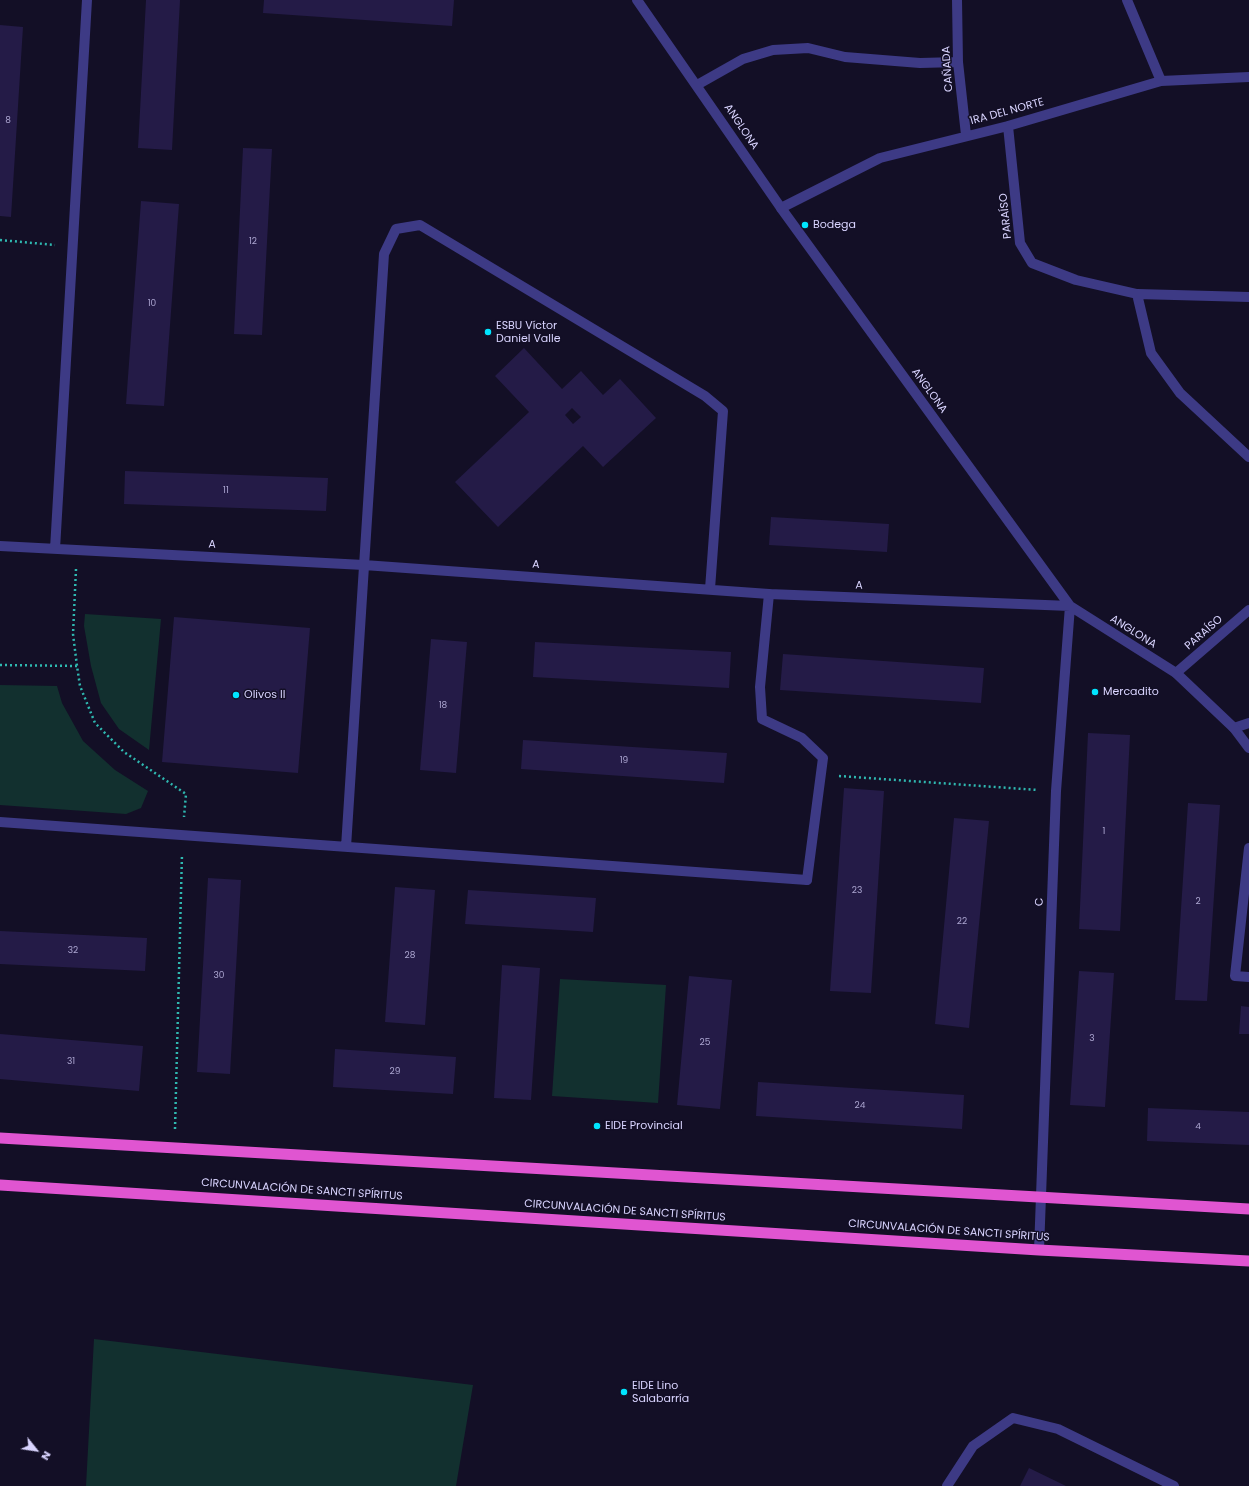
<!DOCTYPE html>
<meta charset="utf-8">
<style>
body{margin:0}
#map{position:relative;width:1249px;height:1486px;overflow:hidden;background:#130f26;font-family:Poppins,sans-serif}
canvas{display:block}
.north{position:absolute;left:16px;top:1430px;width:40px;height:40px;-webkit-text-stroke:3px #130f26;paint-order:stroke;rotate:120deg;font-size:11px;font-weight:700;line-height:16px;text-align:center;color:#d9d4ff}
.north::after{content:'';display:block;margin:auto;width:14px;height:18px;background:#d9d4ff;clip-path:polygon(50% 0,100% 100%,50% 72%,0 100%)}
</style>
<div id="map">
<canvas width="1249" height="1486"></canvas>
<div class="north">N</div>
</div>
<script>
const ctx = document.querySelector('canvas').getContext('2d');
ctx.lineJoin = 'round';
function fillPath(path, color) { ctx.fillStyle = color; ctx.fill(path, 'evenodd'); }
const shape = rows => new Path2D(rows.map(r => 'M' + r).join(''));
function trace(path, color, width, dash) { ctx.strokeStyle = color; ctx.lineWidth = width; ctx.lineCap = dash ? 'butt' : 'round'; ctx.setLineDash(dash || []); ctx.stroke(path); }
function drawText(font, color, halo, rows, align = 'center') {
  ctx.font = font + ' Poppins,sans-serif'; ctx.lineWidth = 3; ctx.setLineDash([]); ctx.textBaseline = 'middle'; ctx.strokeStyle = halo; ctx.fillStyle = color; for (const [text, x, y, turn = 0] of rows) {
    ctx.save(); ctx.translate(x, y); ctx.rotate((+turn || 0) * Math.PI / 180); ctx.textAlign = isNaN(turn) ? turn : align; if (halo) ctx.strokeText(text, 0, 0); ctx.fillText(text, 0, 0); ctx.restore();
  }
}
fillPath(shape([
 [85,614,161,619,149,750,119,729,101,703,91,666,84,626],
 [0,685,57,686,62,703,83,741,115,770,148,791,141,808,126,814,0,805],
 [560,979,666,985,658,1103,552,1096],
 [94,1339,473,1385,456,1486,86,1486]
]), '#12302f');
fillPath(shape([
 [146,0,180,0,172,150,138,148],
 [264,0,454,0,452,26,263,13],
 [0,25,23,27,11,217,0,216],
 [243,148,272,149,262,335,234,334],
 [141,201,179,204,164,406,126,404],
 [524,348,562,389,581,371,603,395,620,379,656,418,603,467,583,446,498,527,455,482,529,412,495,376],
 [572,408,581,417,573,424,565,415],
 [125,471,328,478,326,511,124,504],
 [771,517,889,524,887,552,769,545],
 [174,617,310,628,298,773,162,762],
 [431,639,467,642,456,773,420,770],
 [535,642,731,652,729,688,533,677],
 [783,654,984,668,981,703,780,690],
 [1088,733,1130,735,1120,931,1079,929],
 [523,740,727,753,724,783,521,769],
 [844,788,884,791,871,993,830,991],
 [1188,803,1220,805,1207,1001,1175,1000],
 [954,818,989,821,969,1028,935,1024],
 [208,878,241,880,230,1074,197,1072],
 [395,887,435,890,425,1025,385,1022],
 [468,890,596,898,593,932,465,924],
 [0,931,147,938,145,971,0,964],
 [502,965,540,968,531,1100,494,1098],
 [1079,971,1114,973,1105,1107,1070,1105],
 [689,976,732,980,720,1109,677,1105],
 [1241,1006,1249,1007,1249,1034,1239,1034],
 [0,1034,143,1046,139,1091,0,1079],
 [335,1049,456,1057,453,1094,333,1087],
 [758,1082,964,1095,962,1129,756,1116],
 [1148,1108,1249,1112,1249,1145,1147,1141],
 [1029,1468,1066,1486,1020,1486]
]), '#241b47');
trace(shape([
 [0,240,55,245],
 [76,569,73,634,77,666,80,686,95,723,124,752,186,794,184,817],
 [0,665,77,666],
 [839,776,1038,790],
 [175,1129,182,854]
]), '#2fb8b0', 2.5, [2, 3]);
trace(shape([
 [957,0,958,62,966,135],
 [1127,0,1161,81],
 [697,85,743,59,773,50,808,48,845,57,920,63,958,62],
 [1008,126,1020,243,1032,263,1076,280,1137,294,1249,297],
 [781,208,880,158,1008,126,1161,81,1249,77],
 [1137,294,1151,353,1180,393,1249,457],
 [769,594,760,687,762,719,802,738,823,758,807,880],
 [1176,673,1249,610],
 [1234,728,1249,723],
 [947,1486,973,1446,1013,1418,1058,1429,1174,1486]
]), '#3d3a85', 10);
trace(shape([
 [637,0,781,208,1070,606,1176,673,1234,728,1249,748],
 [0,546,364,565,769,594,1070,606,1056,791,1039,1250],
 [55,549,87,0],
 [0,822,807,880],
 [346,847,384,254,396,229,420,225,705,396,723,411,710,589],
 [1249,848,1235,976,1249,977]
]), '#3d3a85', 10);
trace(shape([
 [0,1138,1249,1209],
 [0,1185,1039,1250,1249,1261]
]), '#e055d1', 11);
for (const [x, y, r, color] of [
 [805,225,4,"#00e5ff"],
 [488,332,4,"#00e5ff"],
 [1095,692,4,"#00e5ff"],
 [236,695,4,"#00e5ff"],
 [597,1126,4,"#00e5ff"],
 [624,1392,4,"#00e5ff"]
]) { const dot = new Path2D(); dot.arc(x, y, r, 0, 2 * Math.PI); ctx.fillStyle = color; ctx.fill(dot); trace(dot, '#130f26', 1.5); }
drawText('9px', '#aca6d1', null, [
 ["8",8,121],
 ["12",253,242],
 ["10",152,304],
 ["11",226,491],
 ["18",443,706],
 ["19",624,761],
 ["1",1104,832],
 ["23",857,891],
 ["2",1198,902],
 ["22",962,922],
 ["32",73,951],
 ["28",410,956],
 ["30",219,976],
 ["3",1092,1039],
 ["25",705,1043],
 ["31",71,1062],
 ["29",395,1072],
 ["24",860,1106],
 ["4",1198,1127]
]);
drawText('11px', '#d9d4ff', '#130f26', [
 ["CAÑADA",948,69,-94],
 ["1RA DEL NORTE",1007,112,-15],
 ["ANGLONA",741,127,56],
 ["PARAÍSO",1006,216,-96],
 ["ANGLONA",929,391,54],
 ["A",212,545,3],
 ["A",536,565,4],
 ["A",859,586,2],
 ["ANGLONA",1133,632,32],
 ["PARAÍSO",1204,633,-41],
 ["C",1040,902,-88],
 ["CIRCUNVALACIÓN DE SANCTI SPÍRITUS",302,1190,4],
 ["CIRCUNVALACIÓN DE SANCTI SPÍRITUS",625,1211,4],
 ["CIRCUNVALACIÓN DE SANCTI SPÍRITUS",949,1231,4]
]);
drawText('11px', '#d9d4ff', '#130f26', [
 ["Bodega",813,225],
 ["ESBU Víctor",496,326],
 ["Daniel Valle",496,339],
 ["Mercadito",1103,692],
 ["Olivos II",244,695],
 ["EIDE Provincial",605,1126],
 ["EIDE Lino",632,1386],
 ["Salabarría",632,1399]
], 'left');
</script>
